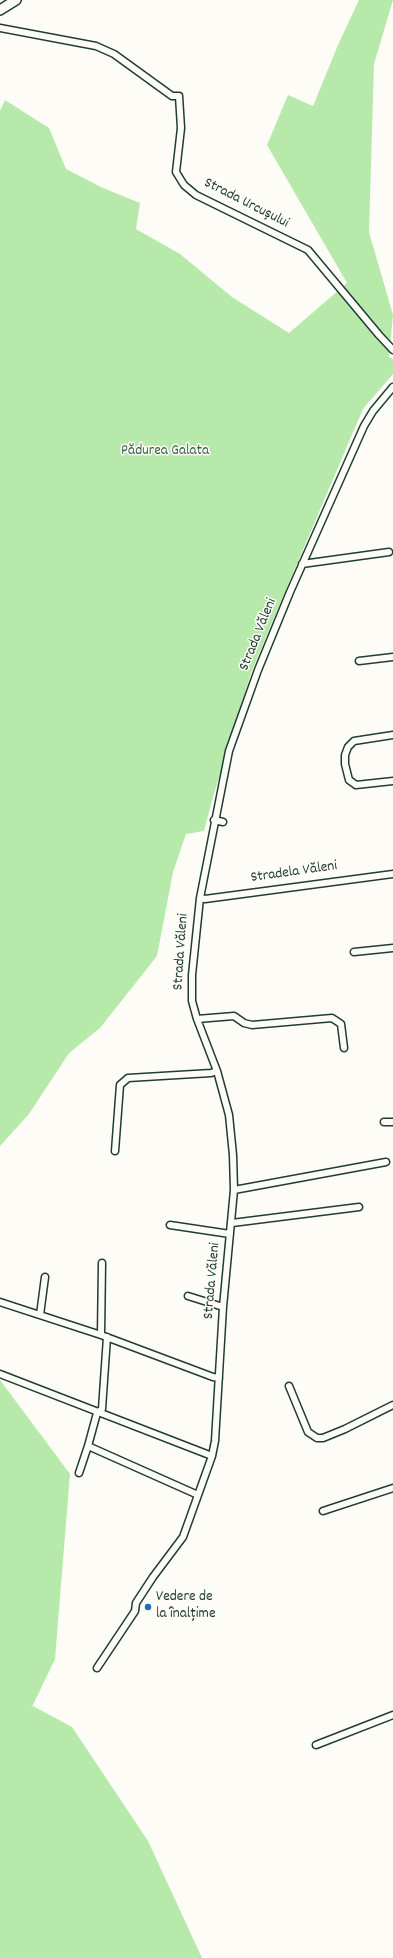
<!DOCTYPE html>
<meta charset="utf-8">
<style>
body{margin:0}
canvas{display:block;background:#fdfcf7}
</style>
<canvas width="393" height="1958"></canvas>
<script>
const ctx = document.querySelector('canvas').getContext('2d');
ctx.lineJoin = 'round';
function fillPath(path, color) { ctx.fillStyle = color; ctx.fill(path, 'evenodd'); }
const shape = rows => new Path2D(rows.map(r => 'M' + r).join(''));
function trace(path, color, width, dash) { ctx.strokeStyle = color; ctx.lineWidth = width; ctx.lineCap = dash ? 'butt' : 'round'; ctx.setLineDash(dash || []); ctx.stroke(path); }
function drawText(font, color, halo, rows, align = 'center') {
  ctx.font = font + ' Dekko,sans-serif'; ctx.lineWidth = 3; ctx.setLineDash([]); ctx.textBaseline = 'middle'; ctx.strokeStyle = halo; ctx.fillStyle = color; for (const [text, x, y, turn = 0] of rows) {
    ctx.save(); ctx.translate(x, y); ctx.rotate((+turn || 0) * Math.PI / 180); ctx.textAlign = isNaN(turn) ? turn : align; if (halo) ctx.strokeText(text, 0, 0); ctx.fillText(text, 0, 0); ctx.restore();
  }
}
fillPath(shape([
 [359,0,393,0,374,64,369,232,393,315,389,357,393,359,393,374,363,409,282,599,251,673,213,797,204,831,186,834,173,872,157,956,100,1028,69,1053,29,1114,0,1146,0,111,5,100,49,128,66,169,103,188,140,203,136,229,180,254,232,297,289,333,347,283,267,145,288,95,313,106,338,45],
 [0,1380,70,1474,55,1659,31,1709,33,1706,72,1727,148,1841,202,1958,0,1958]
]), '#b7eaaa');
const street = shape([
 [0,28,96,46,114,54,172,96,179,96,181,128,176,172,184,185,196,195,308,250,379,335,393,350],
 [302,564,389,552],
 [359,661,393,657],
 [393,735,354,741,348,747,345,755,345,764,349,780,356,785,393,781],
 [214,820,223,822],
 [200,898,205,899,393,874],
 [354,952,393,948],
 [197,1019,234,1016,244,1023,252,1025,332,1018,341,1024,344,1048],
 [384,1122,393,1122],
 [115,1151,120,1085,128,1078,211,1073,217,1071],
 [234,1190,386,1162],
 [232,1223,359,1207],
 [170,1225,230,1234],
 [188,1296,223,1307],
 [0,1302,101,1335,213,1377,219,1378],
 [40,1315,45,1277],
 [101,1335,102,1263],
 [107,1337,102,1409,97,1413,88,1446,198,1495],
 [0,1374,212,1456],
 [289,1386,308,1432,317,1438,323,1438,345,1429,393,1405],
 [79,1473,88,1446],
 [323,1511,393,1488],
 [97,1668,135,1611,136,1603,153,1577,183,1537,212,1456,215,1441,223,1307,234,1190,233,1155,229,1115,217,1071,197,1019,192,1001,192,975,200,898,229,751,258,670,290,592,364,426,373,411,393,387],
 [316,1745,393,1715]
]);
const secondary = shape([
 [0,10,16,0]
]);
trace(street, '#1f3d34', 9);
trace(secondary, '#1f3d34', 12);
trace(street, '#fdfcf7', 6);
trace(secondary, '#fdfcf7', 9);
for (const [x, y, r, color] of [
 [148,1607,4,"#1f6fb2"]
]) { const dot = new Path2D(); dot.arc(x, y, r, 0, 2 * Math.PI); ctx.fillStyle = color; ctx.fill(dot); trace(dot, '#fdfcf7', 1.5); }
drawText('15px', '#1f3d34', '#fdfcf7', [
 ["Strada Urcușului",246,204,27],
 ["Strada Văleni",259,635,-68],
 ["Stradela Văleni",294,873,-8],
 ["Strada Văleni",182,952,-86],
 ["Strada Văleni",213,1281,-85]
]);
drawText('15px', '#3d604c', '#fdfcf7', [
 ["Pădurea Galata",165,452]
]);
drawText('15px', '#1f3d34', '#fdfcf7', [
 ["Vedere de",156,1598],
 ["la înalțime",156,1615]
], 'left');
</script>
